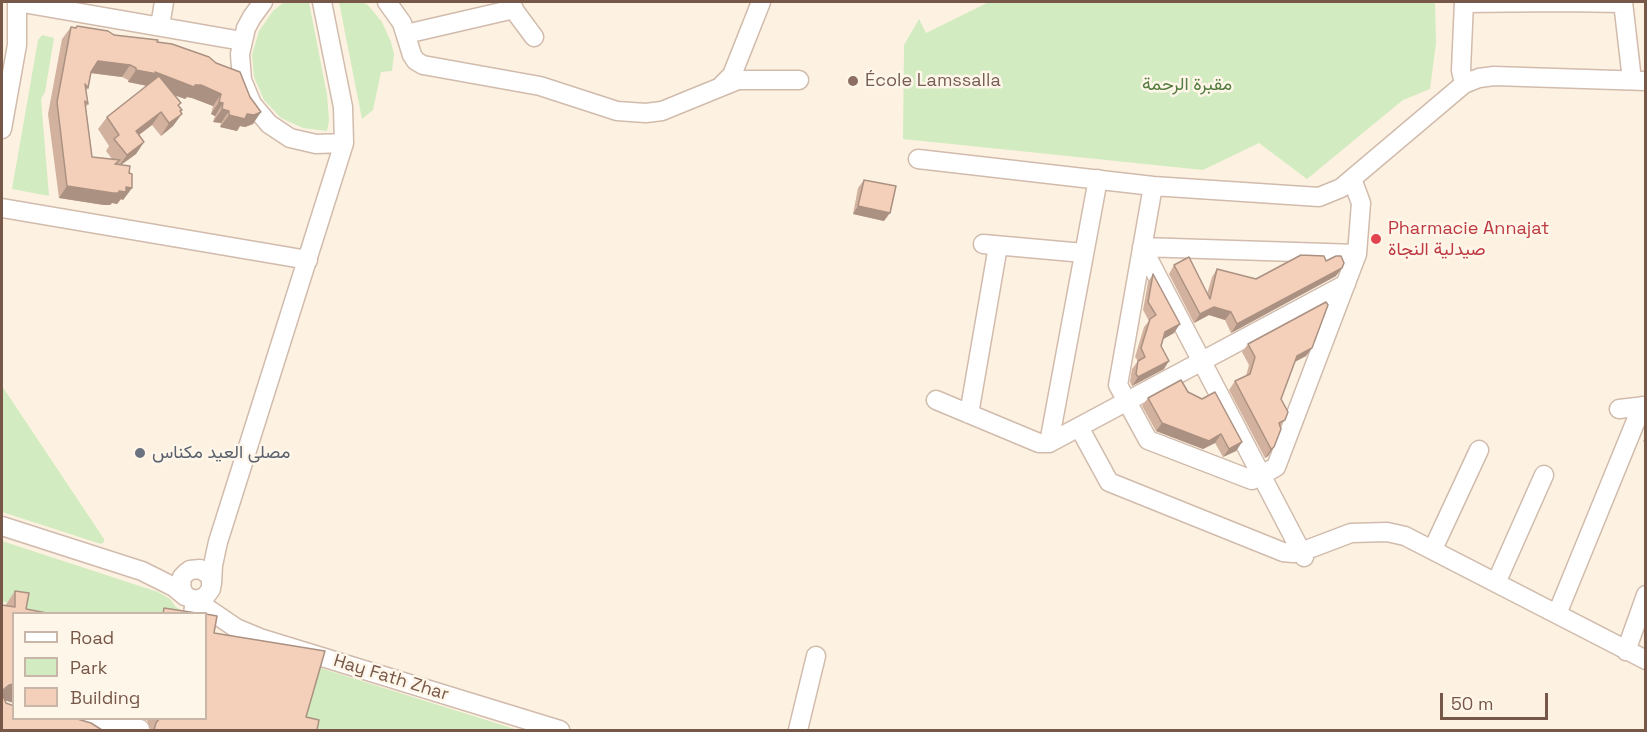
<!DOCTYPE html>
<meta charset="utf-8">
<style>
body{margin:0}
#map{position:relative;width:1647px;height:732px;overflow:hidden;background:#fdf2e2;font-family:"Space Grotesk",sans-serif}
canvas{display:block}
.frame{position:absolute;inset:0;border:3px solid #765748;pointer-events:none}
.legend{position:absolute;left:12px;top:612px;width:195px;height:108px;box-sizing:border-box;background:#fff6ea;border:2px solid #c8b6a9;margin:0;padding:8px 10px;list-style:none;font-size:18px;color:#765748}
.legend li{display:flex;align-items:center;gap:12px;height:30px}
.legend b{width:30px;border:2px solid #c8b6a9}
.scale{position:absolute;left:1440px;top:693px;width:108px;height:27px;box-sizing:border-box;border:3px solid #765748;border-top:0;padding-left:8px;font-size:18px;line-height:21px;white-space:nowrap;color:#765748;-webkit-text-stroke:4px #fff6ea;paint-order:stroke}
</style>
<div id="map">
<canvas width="1647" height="732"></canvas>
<div class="frame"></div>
<ul class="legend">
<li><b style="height:8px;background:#fff"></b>Road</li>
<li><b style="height:16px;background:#d3ebc0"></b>Park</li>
<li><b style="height:16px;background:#f4cfb9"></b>Building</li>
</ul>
<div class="scale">50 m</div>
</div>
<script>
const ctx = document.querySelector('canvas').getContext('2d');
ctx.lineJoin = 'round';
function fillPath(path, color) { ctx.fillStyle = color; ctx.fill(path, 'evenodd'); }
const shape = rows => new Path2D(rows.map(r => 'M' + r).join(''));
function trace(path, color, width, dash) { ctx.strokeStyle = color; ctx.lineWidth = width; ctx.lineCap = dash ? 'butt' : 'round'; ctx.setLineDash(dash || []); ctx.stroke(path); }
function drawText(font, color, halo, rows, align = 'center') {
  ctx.font = font + ' "Space Grotesk",Vazirmatn,sans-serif'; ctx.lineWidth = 5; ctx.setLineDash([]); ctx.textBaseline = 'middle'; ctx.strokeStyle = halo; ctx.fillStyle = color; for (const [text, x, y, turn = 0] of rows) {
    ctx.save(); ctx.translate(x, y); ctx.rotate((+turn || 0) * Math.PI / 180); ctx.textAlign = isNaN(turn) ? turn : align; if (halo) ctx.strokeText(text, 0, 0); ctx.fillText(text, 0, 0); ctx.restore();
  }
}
fillPath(shape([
 [284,2,309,2,327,95,329,120,327,131,303,128,281,118,264,100,254,77,252,55,259,31,273,11],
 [339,2,362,2,368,5,382,22,391,42,394,54,392,71,381,72,373,110,362,119],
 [989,2,1435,2,1436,43,1430,89,1403,100,1307,179,1259,143,1203,170,903,139,904,45,919,19,926,33],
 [42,35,54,38,45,92,41,99,49,196,12,189,38,40],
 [2,386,104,539,104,542,101,544,2,512],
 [2,541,158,592,170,599,176,607,188,614,23,614,23,605,3,602,2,606],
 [314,666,518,730,296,730]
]), '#d3ebc0');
const minor = shape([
 [17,2,242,41],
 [263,2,252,17,246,28,240,54,242,80,252,104,269,124,290,138,316,144,344,143],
 [387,2,402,23,412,55,416,61,423,65,540,86,617,111,646,113,662,111,738,80,799,80],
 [508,2,534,37],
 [1464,2,1461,70,1464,84],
 [1623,2,1632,80],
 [1464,3,1560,2,1623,3],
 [160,26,164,2],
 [406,34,514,9],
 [722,85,732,75,736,65,761,2],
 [2,129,17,45,17,2],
 [918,159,1153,186,1319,197,1341,188,1464,84,1479,78,1494,76,1646,81],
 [1153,186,1118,385,1148,440,1252,480,1276,467,1357,254,1361,203,1352,179],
 [2,208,308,260],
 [983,244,1084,253],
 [936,400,1039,443,1049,443,1346,284],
 [1619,409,1646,406],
 [969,414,998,246],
 [1079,427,1109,482,1283,552,1293,553,1301,552,1351,533,1387,532,1405,536,1646,660],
 [1049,443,1098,179],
 [2,526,142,571,174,587,185,596,195,600,205,597,211,589,211,579,208,574,200,569,190,570,186,573,182,577,181,587,185,596],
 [1433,549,1479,450],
 [1304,557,1142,247,1357,254],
 [1496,583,1544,475],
 [212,584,213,565,218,542,344,143,343,107,322,2],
 [193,614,195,600,236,628,260,638,560,730],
 [1557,614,1642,406],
 [1626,651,1646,595],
 [45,718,140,729],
 [798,730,816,656]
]);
trace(minor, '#d1bbac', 21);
trace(minor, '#fff', 18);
fillPath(shape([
 [77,26,114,35,172,44,253,124,245,127,240,126,237,131,220,127,221,123,213,122,215,116,211,114,213,106,192,98,187,97,185,99,174,95,179,106,181,112,173,126,161,136,152,125,139,135,144,142,136,154,121,165,129,173,132,188,123,200,121,199,117,204,112,203,110,205,104,205,59,198,48,114,62,39,71,27,75,28],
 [91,73,122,77,128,80,128,82,147,86,107,117,98,129,109,146,106,151,112,159,92,157,86,107,88,104,86,91,88,88],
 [864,180,884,221,853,214,858,188],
 [1326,261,1336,276,1231,333,1225,320,1209,315,1194,323,1169,274,1174,265,1207,294,1212,277,1217,269,1256,279],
 [1153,274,1174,333,1163,339,1161,346,1164,369,1132,386,1130,382,1132,369,1138,361,1135,357,1144,327,1149,321,1143,310,1148,282],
 [1248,344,1306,356,1294,362,1281,399,1285,420,1280,426,1274,447,1268,456,1265,458,1229,390,1235,381,1246,376,1249,365,1242,352],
 [1188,392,1242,442,1236,451,1223,457,1215,443,1203,449,1156,431,1142,406,1148,398],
 [1646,437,1646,445,1643,441],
 [15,591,14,703,4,700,6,703,2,730,5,606],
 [214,633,306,717,317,730,151,730,147,720,143,718,206,718]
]), '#d2b29f');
fillPath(shape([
 [98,61,130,65,122,77,90,73],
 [136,70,155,72,195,85,201,85,221,94,213,106,192,98,187,97,185,99,149,85,148,86,128,82],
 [219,102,223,103,215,116,211,114],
 [222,109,229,111,221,123,213,122],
 [182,110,177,118,182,114,173,126,161,136,169,123],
 [161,112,152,125,128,143,136,131],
 [261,112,253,124,245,127,240,126,237,131,220,127,229,115,247,114],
 [144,142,136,154,118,167,127,155],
 [67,186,119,191,126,187,132,188,123,200,121,199,117,204,112,203,110,205,104,205,59,198],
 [858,206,890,213,884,221,853,214],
 [1342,268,1336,276,1231,333,1237,324],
 [1214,307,1231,312,1225,320,1209,315,1194,323,1200,314],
 [1180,324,1174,333,1160,341,1165,332],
 [1312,348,1306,356,1291,364,1297,356],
 [1169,361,1164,369,1132,386,1138,377],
 [1162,423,1221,434,1215,443,1203,449,1156,431],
 [1242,442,1236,451,1223,457,1229,449],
 [1274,447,1268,456,1265,458,1271,449],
 [14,684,14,703,4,700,2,692,9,685]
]), '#ab9182');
const building = shape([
 [77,26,108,31,114,35,158,40,157,42,172,44,209,57,216,63,240,72,250,97,261,112,254,115,247,114,245,119,229,115,229,111,222,109,223,103,219,102,221,94,201,85,195,85,194,87,155,72,157,74,136,70,136,68,130,65,98,61,91,72,88,88,85,84,88,104,85,101,85,103,92,157,120,160,115,164,130,166,129,173,132,174,132,188,126,187,126,192,119,191,119,193,113,193,67,186,57,102,71,27,76,28,77,26],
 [159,76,181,103,178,105,182,110,180,111,182,114,169,123,161,112,136,131,144,142,127,155,114,139,119,135,107,117,159,76],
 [864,180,896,186,890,213,858,206,864,180],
 [1301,255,1324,256,1326,261,1336,256,1341,256,1344,263,1342,268,1237,324,1231,312,1214,307,1200,314,1174,265,1189,257,1210,299,1217,269,1256,279,1301,255],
 [1153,274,1180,324,1165,332,1161,346,1169,361,1138,377,1136,374,1138,361,1145,357,1141,348,1150,319,1156,315,1148,302,1153,274],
 [1326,302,1328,305,1312,348,1297,356,1281,399,1288,412,1285,420,1279,423,1281,429,1274,447,1271,449,1235,381,1250,374,1255,357,1248,344,1326,302],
 [1181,380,1188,392,1202,399,1215,392,1242,442,1229,449,1221,434,1209,441,1162,423,1148,398,1181,380],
 [15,591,29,593,26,609,52,614,14,614,14,684,9,685,4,689,2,694,6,703,14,706,14,718,74,718,91,723,102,730,2,730,2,605,15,607,15,591],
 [164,608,203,614,163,614,164,608],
 [206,614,217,616,214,633,325,651,306,717,319,720,317,730,154,730,156,723,160,718,206,718,206,614]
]);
fillPath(building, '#f4cfb9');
trace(building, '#ab9182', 1.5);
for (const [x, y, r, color] of [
 [853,81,6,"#8d6e63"],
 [1376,239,6,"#e0444e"],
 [140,453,6,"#6b7280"]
]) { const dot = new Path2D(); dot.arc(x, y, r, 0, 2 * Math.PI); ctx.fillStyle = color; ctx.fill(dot); trace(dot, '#fff6ea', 2); }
drawText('18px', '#785e54', '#fff6ea', [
 ["École Lamssalla",865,81]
], 'left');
drawText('18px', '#537c3f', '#fff6ea', [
 ["مقبرة الرحمة",1187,85]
]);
drawText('18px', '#be3a42', '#fff6ea', [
 ["Pharmacie Annajat",1388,229],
 ["صيدلية النجاة",1388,250]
], 'left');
drawText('18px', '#5b616d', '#fff6ea', [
 ["مصلى العيد مكناس",152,453]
], 'left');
drawText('18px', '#765748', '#fff6ea', [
 ["Hay Fath Zhar",391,678,17]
]);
</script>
